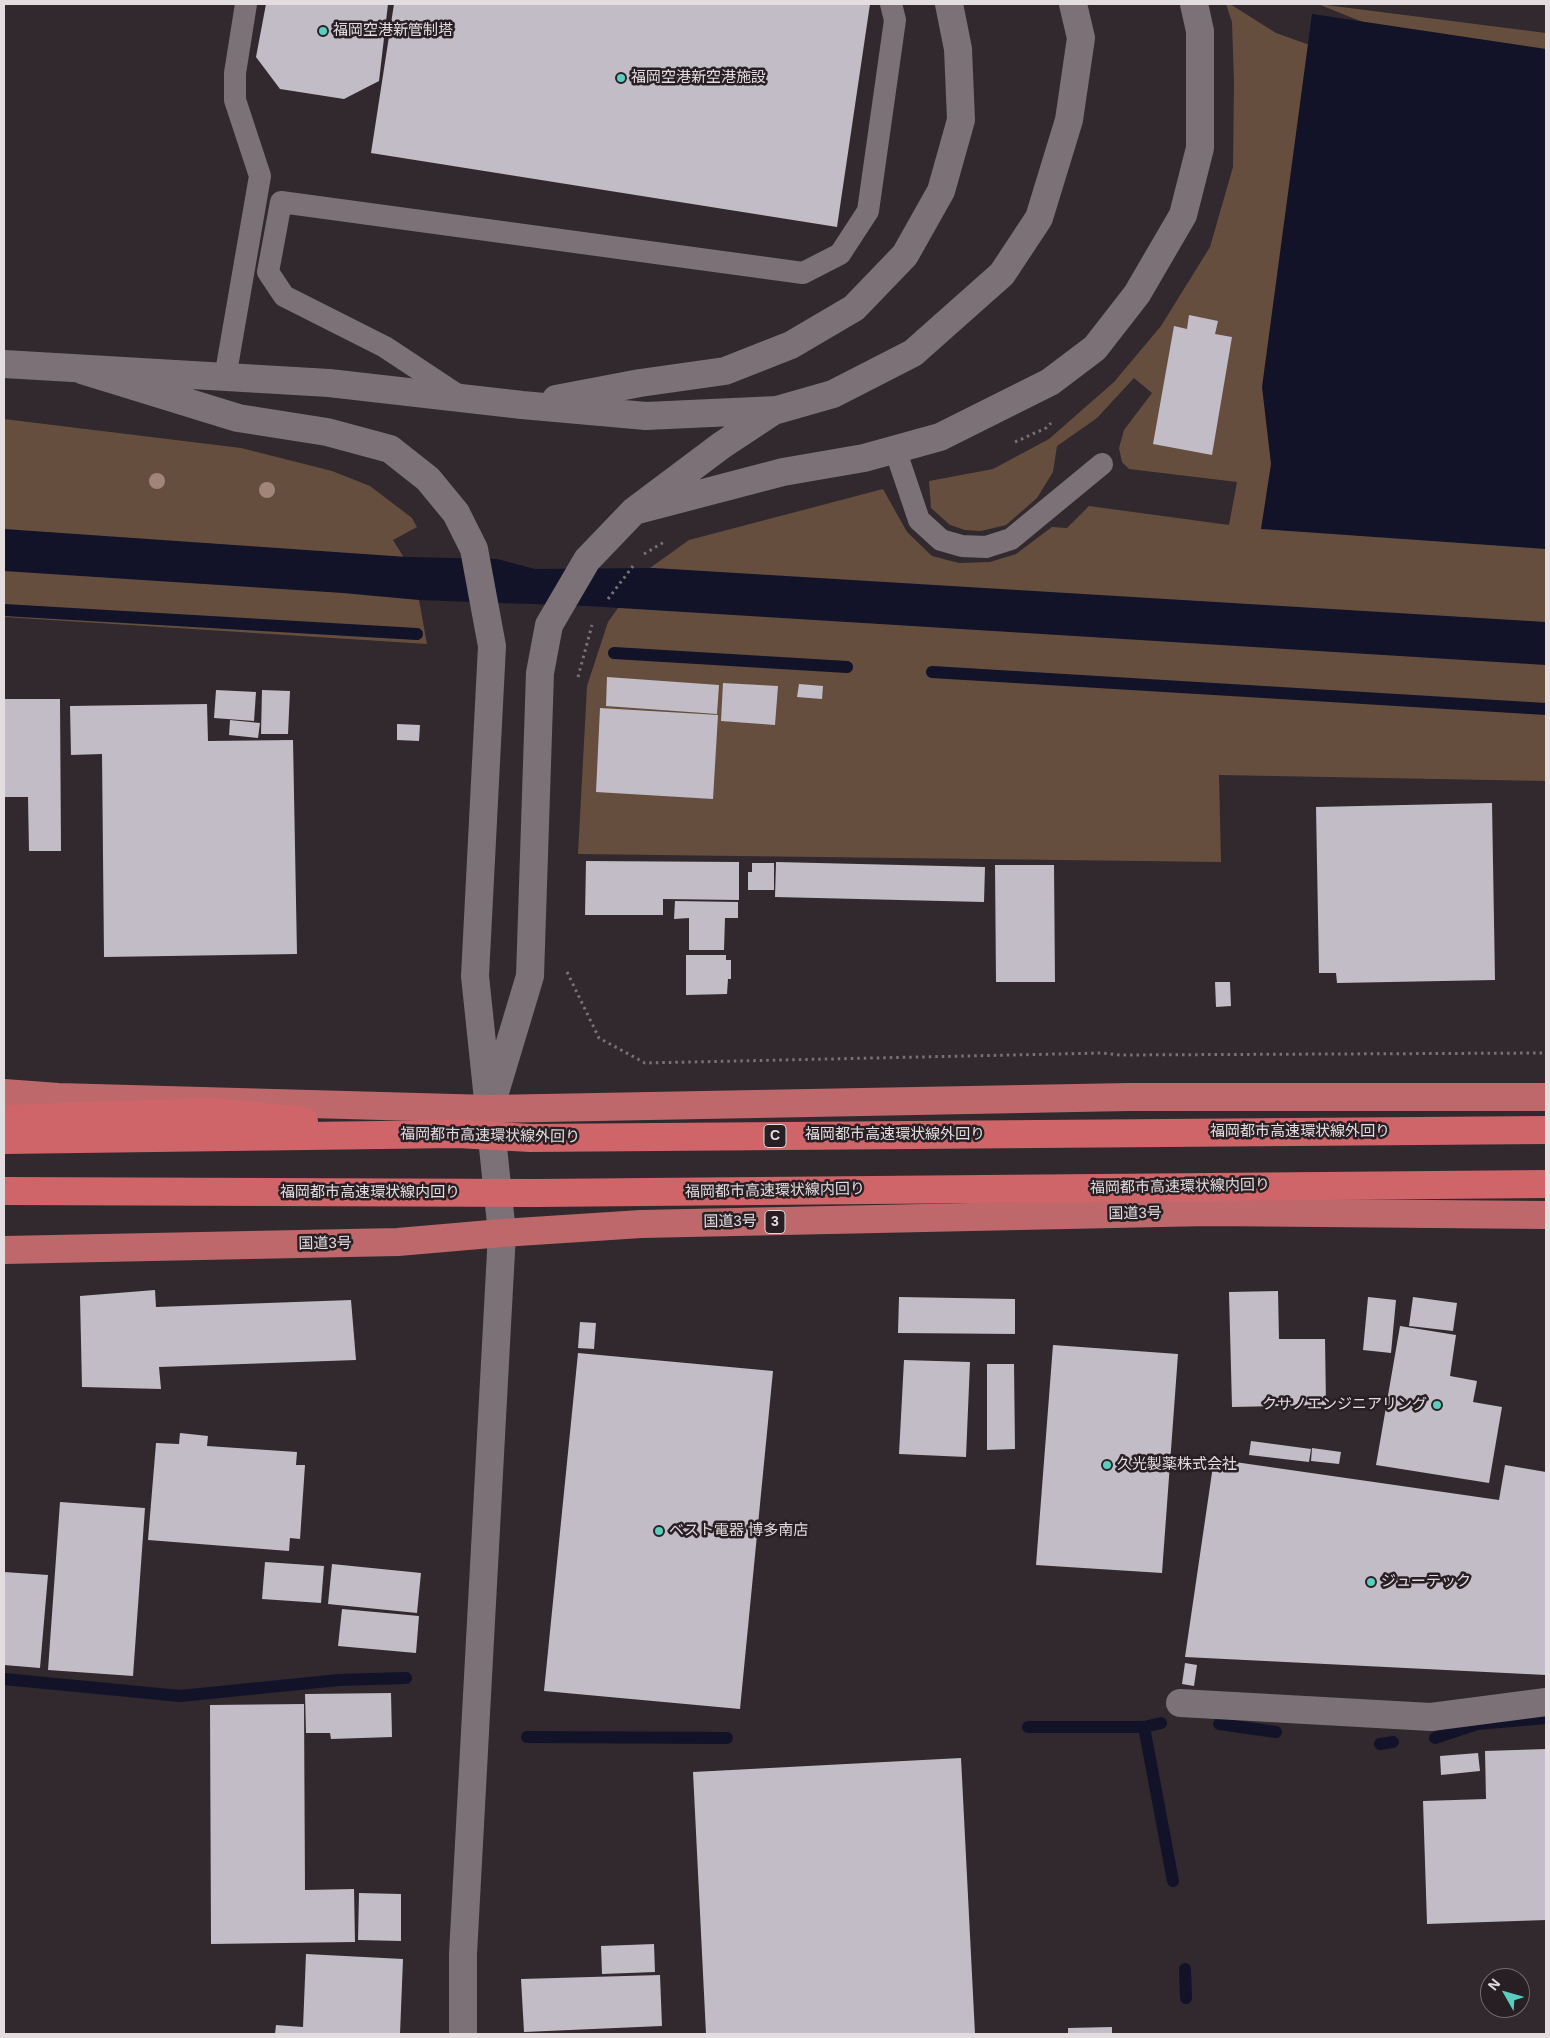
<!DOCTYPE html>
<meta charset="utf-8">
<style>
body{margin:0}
#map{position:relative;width:1550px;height:2038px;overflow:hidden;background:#31292d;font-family:Arial,sans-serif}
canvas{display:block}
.frame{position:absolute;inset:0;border:5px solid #e3dddf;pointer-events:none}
.north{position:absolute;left:1480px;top:1968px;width:50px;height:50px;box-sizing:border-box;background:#271f23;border:1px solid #726b6e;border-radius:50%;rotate:308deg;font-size:14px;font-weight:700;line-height:20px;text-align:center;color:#e3dddf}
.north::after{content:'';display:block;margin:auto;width:18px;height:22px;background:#59cebe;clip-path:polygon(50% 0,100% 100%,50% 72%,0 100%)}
</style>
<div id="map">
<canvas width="1550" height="2038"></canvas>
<div class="frame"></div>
<div class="north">N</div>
</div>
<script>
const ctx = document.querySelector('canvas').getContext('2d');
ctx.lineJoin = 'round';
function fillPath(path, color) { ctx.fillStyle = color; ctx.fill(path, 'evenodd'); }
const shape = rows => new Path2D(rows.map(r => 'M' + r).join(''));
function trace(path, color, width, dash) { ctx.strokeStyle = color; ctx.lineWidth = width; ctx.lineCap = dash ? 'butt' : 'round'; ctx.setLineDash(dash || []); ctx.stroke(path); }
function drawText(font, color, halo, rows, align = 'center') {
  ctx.font = font + ' Arial,"Noto Sans JP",sans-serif'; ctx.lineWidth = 5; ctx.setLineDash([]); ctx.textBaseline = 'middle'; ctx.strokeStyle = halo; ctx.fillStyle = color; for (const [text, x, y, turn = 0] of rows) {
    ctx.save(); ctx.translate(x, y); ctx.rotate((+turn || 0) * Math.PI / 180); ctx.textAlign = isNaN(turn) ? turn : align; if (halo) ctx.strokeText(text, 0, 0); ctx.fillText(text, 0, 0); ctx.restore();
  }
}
fillPath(shape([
 [1226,4,1230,4,1276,33,1511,117,1546,105,1546,781,1219,775,1221,862,578,854,587,686,608,622,643,573,689,540,883,489,907,532,932,556,959,563,990,562,1016,554,1052,527,1067,528,1089,506,1229,525,1237,482,1129,469,1122,462,1119,448,1124,430,1152,393,1134,378,1097,418,1057,446,1053,472,1037,498,1006,525,981,531,965,530,950,525,931,508,929,481,993,469,1049,439,1114,382,1161,326,1210,247,1233,167,1234,82,1232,22],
 [1318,4,1546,33,1546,96],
 [4,419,241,448,332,471,370,486,412,518,417,527,393,540,419,582,419,600,427,644,4,617]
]), '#664e3f');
fillPath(shape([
 [1312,14,1546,49,1546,549,1261,529,1271,464,1262,387],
 [4,529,407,557,497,559,535,569,654,568,1546,622,1546,665,587,606,419,600,343,593,4,571]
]), '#121229');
trace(shape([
 [4,610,417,634],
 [614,653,847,667],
 [932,672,1546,709],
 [4,1679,180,1696,339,1680,406,1678],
 [1219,1724,1276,1732],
 [1028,1727,1144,1727,1161,1723],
 [1144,1727,1173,1881],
 [527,1737,727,1738],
 [1435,1738,1477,1724,1546,1718],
 [1380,1744,1393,1742],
 [1185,1969,1186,1998]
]), '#121229', 12);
fillPath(shape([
 [266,4,388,4,379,81,344,99,280,89,256,57],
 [394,4,870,4,837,227,371,153],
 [1189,315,1218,321,1215,334,1232,337,1212,455,1153,444,1174,326,1187,329],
 [607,677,719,685,717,714,606,706],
 [723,683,778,686,775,725,721,721],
 [799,684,823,686,822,699,797,697],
 [216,690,256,692,254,721,214,718],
 [262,690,290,691,288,734,261,734],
 [4,699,60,699,61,851,29,851,28,797,4,797],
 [207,704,208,741,293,740,297,954,104,957,102,754,71,755,70,706],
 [600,708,718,715,713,799,596,792],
 [230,720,260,723,258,738,229,735],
 [397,724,420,725,419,741,397,740],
 [1492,803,1495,980,1337,983,1336,973,1319,973,1316,807],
 [586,861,739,862,739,900,663,899,663,915,585,915],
 [776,862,985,867,984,902,775,897],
 [752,863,774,863,774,890,748,890,748,872,752,872],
 [995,865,1054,865,1055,982,996,982],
 [675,901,738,902,738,918,725,918,724,950,689,950,689,918,674,919],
 [686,955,726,955,726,960,731,960,731,979,728,979,727,994,686,995],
 [1215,982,1230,982,1231,1006,1216,1007],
 [155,1290,156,1307,351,1300,356,1360,159,1367,161,1389,82,1387,80,1296],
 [1278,1291,1279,1339,1325,1339,1326,1405,1232,1407,1229,1292],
 [899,1297,1015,1299,1015,1334,898,1333],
 [1368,1297,1396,1300,1391,1353,1363,1350],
 [1413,1297,1457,1303,1453,1331,1409,1326],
 [580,1322,596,1323,594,1349,578,1348],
 [1400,1326,1456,1335,1450,1376,1477,1381,1473,1402,1502,1407,1489,1483,1376,1465],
 [1053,1345,1178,1354,1162,1573,1036,1565],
 [578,1353,773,1371,740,1709,544,1691],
 [904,1360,970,1362,966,1457,899,1454],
 [987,1364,1014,1364,1015,1449,987,1450],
 [180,1433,208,1436,207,1446,297,1452,296,1465,305,1465,300,1539,290,1538,289,1551,148,1540,156,1443,179,1444],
 [1251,1441,1311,1449,1309,1462,1249,1455],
 [1312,1448,1341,1452,1339,1464,1311,1461],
 [1214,1459,1499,1500,1505,1465,1546,1472,1546,1675,1185,1657],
 [60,1502,145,1508,133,1676,48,1670],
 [265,1562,324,1566,321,1603,262,1599],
 [332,1564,421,1573,417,1613,328,1604],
 [4,1572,48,1575,40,1668,4,1665],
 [342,1609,419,1616,416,1653,338,1646],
 [1185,1663,1197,1665,1194,1686,1182,1684],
 [391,1693,392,1737,331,1739,330,1733,306,1733,305,1694],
 [304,1704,305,1890,354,1889,355,1942,211,1944,210,1705],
 [1546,1749,1546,1920,1427,1924,1423,1801,1486,1799,1485,1751],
 [1478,1753,1480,1771,1441,1775,1440,1756],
 [961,1758,975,2034,706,2034,693,1772],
 [359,1893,401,1894,401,1941,358,1940],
 [654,1944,655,1972,602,1974,601,1946],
 [306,1954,403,1959,400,2034,275,2034,276,2025,303,2027],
 [660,1975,662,2026,524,2032,521,1979],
 [1112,2027,1112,2034,1068,2034,1068,2028]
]), '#c2bcc6');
trace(shape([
 [1015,442,1046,428,1051,423],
 [644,554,664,542],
 [608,599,633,566],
 [578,677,592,625],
 [567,972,599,1038,645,1063,1103,1053,1120,1055,1546,1053]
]), '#797275', 3, [2.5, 4]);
trace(shape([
 [225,378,260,176,235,100,235,73,246,4],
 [462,398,385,347,284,296,268,272,281,202,803,273,840,254,868,211,895,20,891,4],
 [895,449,919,520,941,540,962,546,986,547,1011,539,1102,464]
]), '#7b7176', 22);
trace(shape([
 [1180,1703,1431,1717,1546,1702]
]), '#7b7176', 28);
trace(shape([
 [4,364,329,383,522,405,646,416,777,410,833,394,913,353,1002,274,1039,218,1069,120,1081,38,1073,4],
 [82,370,238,418,327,432,390,449,428,479,456,513,474,549,492,646,475,976,502,1233,463,1954,463,2034],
 [556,399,640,383,725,371,791,345,854,308,905,255,941,191,961,120,958,49,949,4],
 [634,511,783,472,864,458,940,437,1050,382,1095,348,1137,294,1183,215,1200,148,1200,31,1194,4],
 [493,1099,530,976,540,673,549,625,587,560,634,511,722,445,775,410]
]), '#7b7176', 28);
trace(shape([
 [4,1093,58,1097,490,1109,1129,1097,1546,1097],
 [4,1250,398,1242,502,1233,641,1224,1208,1212,1546,1215]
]), '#be686c', 28);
trace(shape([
 [4,1119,211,1112,304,1121],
 [4,1140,457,1134,531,1138,1546,1130],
 [4,1191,535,1193,1546,1184]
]), '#cf6569', 28);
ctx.fillStyle = '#a08578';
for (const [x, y] of [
 [157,481],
 [267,490]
]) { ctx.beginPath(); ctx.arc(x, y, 8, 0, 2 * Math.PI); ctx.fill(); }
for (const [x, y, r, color] of [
 [323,31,5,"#59cebe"],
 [621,78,5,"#59cebe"],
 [1437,1405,5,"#59cebe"],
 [1107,1465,5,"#59cebe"],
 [659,1531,5,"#59cebe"],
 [1371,1582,5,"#59cebe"]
]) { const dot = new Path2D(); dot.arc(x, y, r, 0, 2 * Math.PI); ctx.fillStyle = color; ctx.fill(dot); trace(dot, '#271f23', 2); }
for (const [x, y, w] of [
 [775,1136,22],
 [775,1222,20]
]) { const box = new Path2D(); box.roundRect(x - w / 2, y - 11.5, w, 23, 4); ctx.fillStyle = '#271f23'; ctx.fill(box); trace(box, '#e3dddf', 1); }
drawText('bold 14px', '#e3dddf', null, [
 ["C",775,1136],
 ["3",775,1222]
]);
drawText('15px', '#e3dddf', '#271f23', [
 ["福岡空港新管制塔",333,31],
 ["福岡空港新空港施設",631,78],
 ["クサノエンジニアリング",1427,1405,"right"],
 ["久光製薬株式会社",1117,1465],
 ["ベスト電器 博多南店",669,1531],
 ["ジューテック",1381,1582]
], 'left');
drawText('15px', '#e3dddf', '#271f23', [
 ["福岡都市高速環状線外回り",1300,1132],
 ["福岡都市高速環状線外回り",895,1135],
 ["福岡都市高速環状線外回り",490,1136,1],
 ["福岡都市高速環状線内回り",1180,1187,-1],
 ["福岡都市高速環状線内回り",775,1191,-1],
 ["福岡都市高速環状線内回り",370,1193],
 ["国道3号",1135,1214,-1],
 ["国道3号",730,1222,-1],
 ["国道3号",325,1244,-1]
]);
</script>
